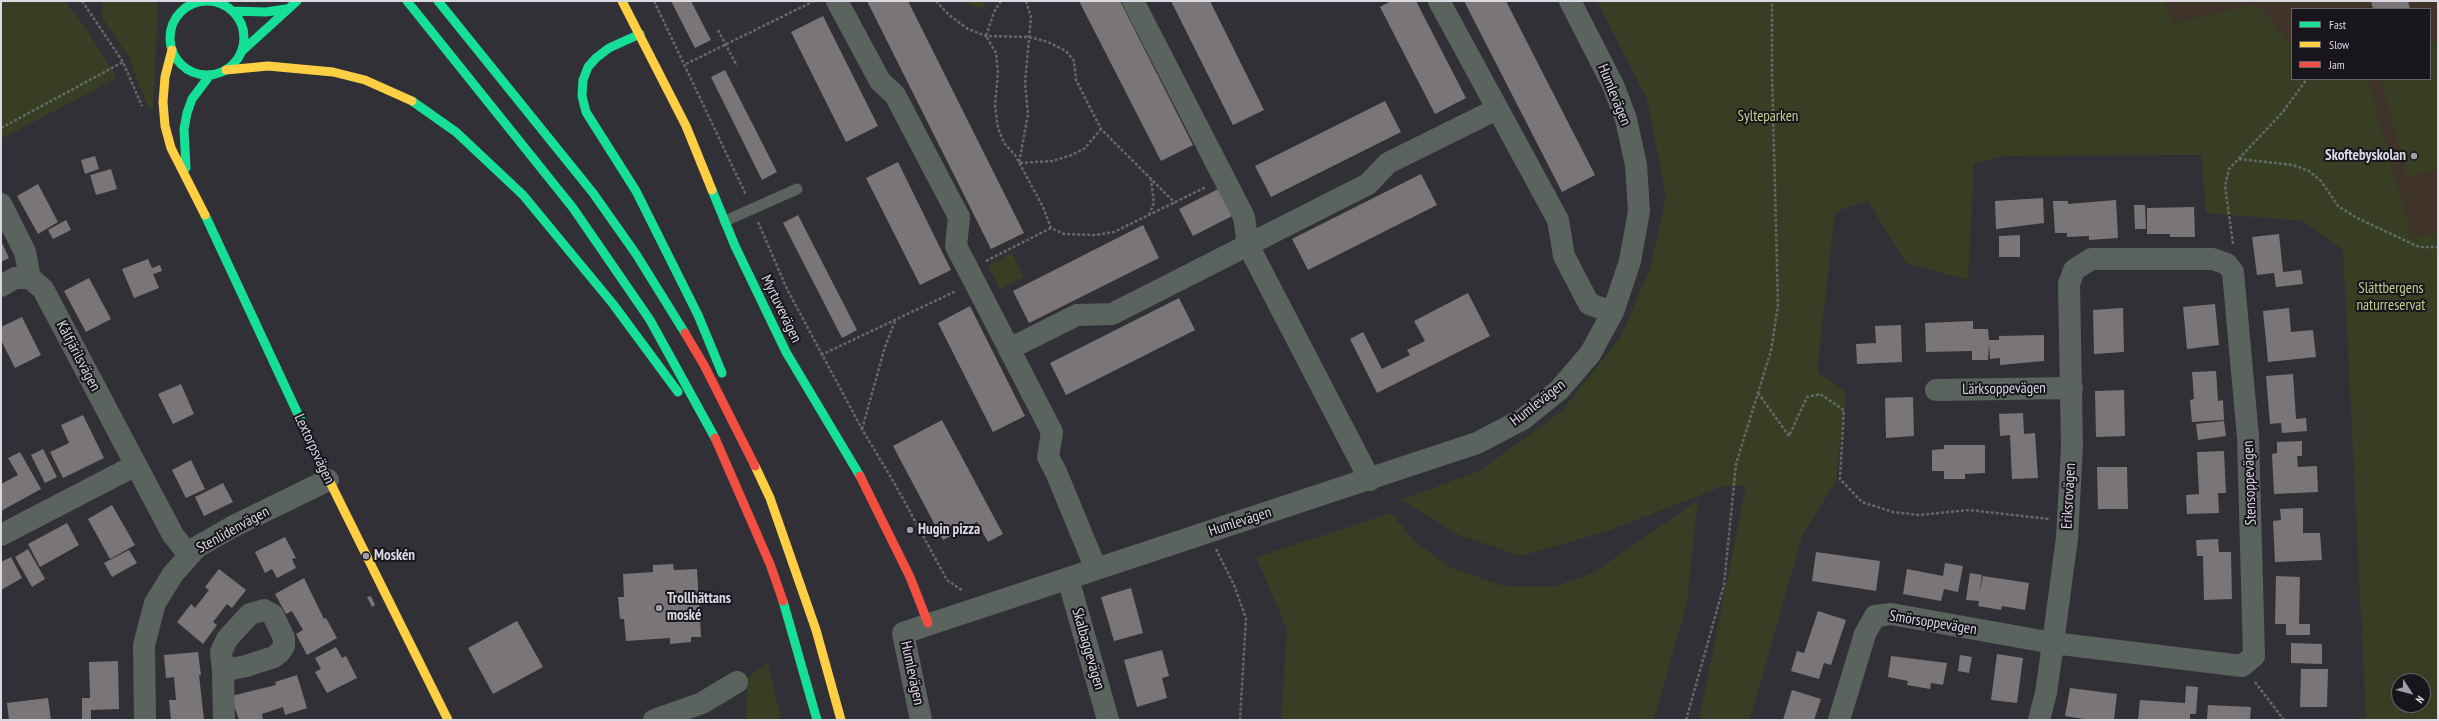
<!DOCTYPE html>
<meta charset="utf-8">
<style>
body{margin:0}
#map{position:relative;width:2439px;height:721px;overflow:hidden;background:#323037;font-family:"PT Sans Narrow",sans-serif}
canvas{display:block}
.frame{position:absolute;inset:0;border:2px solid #dad8e0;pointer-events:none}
.legend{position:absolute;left:2291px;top:8px;width:140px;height:72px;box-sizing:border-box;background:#18161c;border:1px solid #66646a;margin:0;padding:5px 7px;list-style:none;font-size:12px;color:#dad8e0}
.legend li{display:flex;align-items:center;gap:8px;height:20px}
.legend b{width:20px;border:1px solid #66646a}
.north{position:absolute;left:2391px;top:673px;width:40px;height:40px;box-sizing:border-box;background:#18161c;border:1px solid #66646a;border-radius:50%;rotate:126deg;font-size:11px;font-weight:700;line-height:16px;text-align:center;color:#dad8e0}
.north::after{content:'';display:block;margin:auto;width:14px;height:18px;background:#9f9da5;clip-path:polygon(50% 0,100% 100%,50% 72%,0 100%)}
</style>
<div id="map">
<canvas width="2439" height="721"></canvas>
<div class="frame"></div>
<ul class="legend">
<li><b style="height:5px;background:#16e098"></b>Fast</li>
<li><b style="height:5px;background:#ffcf43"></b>Slow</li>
<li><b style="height:5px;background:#f24e42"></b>Jam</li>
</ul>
<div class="north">N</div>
</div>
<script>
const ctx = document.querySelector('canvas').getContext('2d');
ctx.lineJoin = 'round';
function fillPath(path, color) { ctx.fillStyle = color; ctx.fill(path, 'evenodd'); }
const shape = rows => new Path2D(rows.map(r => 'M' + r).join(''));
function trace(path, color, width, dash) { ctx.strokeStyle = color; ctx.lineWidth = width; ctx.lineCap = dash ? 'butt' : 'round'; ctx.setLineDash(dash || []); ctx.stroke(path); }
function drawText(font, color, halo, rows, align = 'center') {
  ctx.font = font + ' "PT Sans Narrow",sans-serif'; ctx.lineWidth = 4; ctx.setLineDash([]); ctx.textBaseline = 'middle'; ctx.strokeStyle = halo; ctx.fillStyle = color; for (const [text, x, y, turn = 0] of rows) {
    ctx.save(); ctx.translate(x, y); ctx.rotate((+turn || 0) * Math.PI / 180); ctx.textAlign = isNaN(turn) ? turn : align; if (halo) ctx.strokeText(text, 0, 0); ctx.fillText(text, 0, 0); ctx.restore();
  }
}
fillPath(shape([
 [2164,1,2438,1,2438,232,2412,238,2368,79,2430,79,2430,9,2292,9,2292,44,2255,4,2174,23]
]), '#403329');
fillPath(shape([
 [1,1,65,1,85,27,117,78,1,139],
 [102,1,156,1,158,8,153,107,150,109,148,108,129,57,102,17],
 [963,1,986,1,982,9],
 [1597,1,2164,1,2174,23,2255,4,2292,44,2292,79,2368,79,2412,238,2438,232,2438,720,2349,720,2366,717,2343,250,2303,221,2206,213,2201,155,2003,156,1974,164,1968,280,1906,263,1868,201,1835,212,1817,372,1846,392,1836,481,1802,536,1750,720,1699,720,1746,485,1721,487,1608,531,1521,556,1459,535,1401,500,1479,471,1561,412,1620,338,1650,269,1666,196,1647,99],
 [2399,681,2423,681,2423,705,2399,705],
 [2438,40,2438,169,2407,178,2381,79,2430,79,2430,43],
 [1012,253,1024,277,1000,289,988,265],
 [1698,500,1687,602,1654,720,1281,720,1287,629,1256,557,1391,513,1415,542,1451,568,1504,586,1553,587,1593,573],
 [768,663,781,720,746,720,747,678]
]), '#373e24');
fillPath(shape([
 [671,1,691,1,711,40,695,48],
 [867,1,908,1,1024,233,991,249],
 [1079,1,1120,1,1193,145,1161,161],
 [1171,1,1210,1,1264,110,1233,125],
 [1391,1,1416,1,1466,98,1435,114,1380,7],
 [1464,1,1506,1,1595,175,1562,192],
 [2371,1,2408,1,2410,9,2373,9],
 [823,16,878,126,846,142,791,32],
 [725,70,777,172,762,180,711,77],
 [1385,101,1401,132,1271,197,1255,166],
 [95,156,99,169,85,174,81,160],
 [898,162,951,270,920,285,866,178],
 [111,169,117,189,96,195,90,175],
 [1421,174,1437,205,1308,270,1292,239],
 [38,184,58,222,38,234,17,196],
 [1222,187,1236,214,1193,236,1179,209],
 [2043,198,2044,223,1996,229,1995,201],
 [2116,200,2118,238,2089,240,2089,236,2067,237,2067,233,2055,233,2053,201,2068,201,2068,204],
 [2134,205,2145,205,2146,229,2135,229],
 [2194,207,2195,237,2170,237,2170,234,2147,234,2147,208],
 [798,215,857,330,842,338,783,223],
 [66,220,71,230,53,239,48,230],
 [1143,225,1159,258,1029,323,1013,291],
 [2279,234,2283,272,2301,270,2303,284,2276,287,2274,273,2257,275,2252,237],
 [2020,235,2020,257,1999,257,1999,236],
 [1,241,9,258,1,262],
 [148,259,152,268,160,265,162,271,153,274,159,288,134,298,122,269],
 [89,278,111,319,86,332,64,291],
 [1468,293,1490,336,1377,393,1350,339,1363,332,1382,369,1410,355,1407,350,1425,341,1414,321],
 [1179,298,1195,330,1066,395,1050,363],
 [2215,304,2219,345,2187,349,2183,307],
 [970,306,1025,416,993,432,938,323],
 [2123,308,2124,352,2094,354,2093,310],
 [2289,308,2291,332,2313,330,2316,357,2268,362,2263,311],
 [22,317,41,355,15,368,1,340,1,327],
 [1973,321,1973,329,1988,329,1989,340,1999,340,1999,336,2044,335,2044,361,2000,365,2000,358,1990,359,1989,344,1988,360,1972,360,1972,351,1926,352,1925,323],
 [1901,325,1902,362,1857,364,1856,344,1876,343,1875,326],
 [2216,371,2218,401,2223,400,2224,420,2192,422,2190,400,2194,399,2192,372],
 [2293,374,2296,419,2306,418,2307,431,2282,433,2281,423,2270,424,2266,376],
 [181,384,194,414,173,424,158,394],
 [2124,390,2125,436,2096,437,2095,391],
 [1913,397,1914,436,1886,438,1885,398],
 [2023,413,2024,434,2035,433,2038,478,2012,479,2010,435,2000,436,1999,414],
 [83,415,104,458,63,478,50,452,69,443,61,425],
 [942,420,1003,534,988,542,977,522,943,540,893,446],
 [2224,421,2226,436,2198,440,2196,424],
 [2302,441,2302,456,2297,456,2298,467,2317,466,2318,492,2274,494,2272,454,2277,453,2277,442],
 [1944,445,1985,445,1985,473,1965,474,1965,479,1944,479,1944,471,1932,471,1932,450,1944,449],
 [43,449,57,477,45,483,31,455],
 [2224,451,2226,493,2218,493,2219,513,2187,514,2186,495,2199,494,2197,452],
 [20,452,41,489,1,511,1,484,18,475,8,458],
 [191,460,205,489,186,498,172,470],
 [2097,467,2127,467,2128,509,2098,509],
 [223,483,233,502,204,516,195,497],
 [112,505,135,545,110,559,88,519],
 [2303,508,2303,533,2320,533,2322,560,2275,562,2273,521,2281,520,2280,509],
 [67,523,79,545,40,567,28,544],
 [285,537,296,558,292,559,296,568,277,578,272,569,265,573,255,552],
 [2218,539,2219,552,2231,552,2232,599,2204,600,2203,556,2197,556,2196,540],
 [28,549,45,579,32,587,15,557],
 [129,550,137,563,112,577,104,563],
 [1816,552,1880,561,1876,591,1812,581],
 [11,557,22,578,1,590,1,562],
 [1945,563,1963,566,1958,592,1944,589,1941,601,1903,594,1907,569,1943,576],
 [673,564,674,570,697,569,701,637,691,637,691,642,670,644,670,638,626,641,624,619,620,619,618,597,624,597,623,574,653,572,653,565],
 [219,569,246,590,232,608,227,604,213,622,217,625,203,644,177,622,191,604,195,608,209,590,205,587],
 [1970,573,1982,575,1979,594,1983,576,2029,583,2025,610,2002,606,2001,610,1978,606,1979,601,1966,600],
 [2276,576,2300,577,2299,624,2310,624,2310,635,2286,635,2286,624,2275,624],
 [304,578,324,619,326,618,337,638,307,655,296,634,303,630,292,611,286,614,275,594],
 [1131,588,1143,633,1114,641,1101,597],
 [371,596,375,605,372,607,367,597],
 [1818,611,1846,620,1831,665,1824,663,1819,679,1791,671,1797,651,1804,653],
 [517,621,543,667,493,694,468,648],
 [2291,643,2322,644,2322,664,2291,663],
 [336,647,342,658,346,656,357,678,327,693,315,672,321,669,315,658],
 [1162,650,1169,676,1162,678,1167,698,1137,707,1124,660],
 [198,652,201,675,199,675,204,720,171,720,169,700,176,700,174,677,166,678,164,655],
 [1997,654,2023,658,2017,703,1991,700],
 [1960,655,1972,657,1969,673,1958,671],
 [1891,656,1947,663,1943,685,1931,683,1930,689,1907,685,1908,681,1888,677],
 [118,661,119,709,91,710,91,720,82,720,82,698,90,698,89,662],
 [2301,669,2328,669,2327,707,2300,707],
 [297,675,307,708,285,715,283,707,262,714,263,720,239,720,231,696,276,685,275,682],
 [2186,686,2198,687,2196,714,2190,714,2190,720,2138,720,2140,700,2185,703],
 [2070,688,2117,694,2114,720,2091,720,2065,716],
 [1792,690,1821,699,1814,720,1783,720],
 [48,698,51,720,9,720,7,703],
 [2208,705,2251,707,2250,720,2207,720]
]), '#7a7577');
trace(shape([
 [82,1,123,62,142,106],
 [654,1,746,195],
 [936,1,949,15,968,29,986,36,1029,37,1048,42,1066,51,1074,61,1076,80,1101,129,1175,203],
 [1001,1,994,12,986,36,996,53,998,73,995,105,998,128,1004,143,1015,155,1043,207,1051,228,1064,234,1095,235,1114,232,1206,187],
 [1026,1,1031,17,1025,83,1028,114,1019,163,1052,161,1072,155,1085,148,1101,129],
 [718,30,737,66],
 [686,64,814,1],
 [1,128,123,62],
 [2239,159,2293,165,2309,171,2321,181,2338,206,2357,218,2419,247,2438,247],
 [1149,215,1154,203,1151,180],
 [758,222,787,289,862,429,896,486,947,580,963,591],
 [2233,244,2225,186,2229,169,2282,113,2307,79],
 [986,261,1051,228],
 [821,355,956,291],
 [1758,393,1789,436,1807,397,1820,394,1844,410,1840,479,1862,502,1893,512,1919,515,1969,510,2049,519],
 [862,429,885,347,895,321],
 [1216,549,1234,585,1246,618,1240,720],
 [2255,682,2284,720],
 [1686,720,1724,585,1736,464,1771,351,1778,305,1772,74,1772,1]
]), '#646a68', 2.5, [3, 2]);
trace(shape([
 [725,221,797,189]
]), '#5a635e', 11);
trace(shape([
 [837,1,880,81,895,95,959,217,956,246,1052,432,1048,457,1056,472,1096,569],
 [1133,1,1244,217,1248,245,1370,480],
 [1439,1,1558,220,1564,256,1589,304,1613,312],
 [1,204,25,252,30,278],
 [1,286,15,278,30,278,43,289,173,535,189,555],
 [1009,349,1077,315,1112,314,1368,184,1388,163,1497,109],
 [1936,390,2072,388],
 [1,535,136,465],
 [1068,578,1108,720],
 [264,610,273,615,284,638,284,646,279,653,274,657,246,666,223,671,221,652,227,639,250,614,264,610],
 [223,671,224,720],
 [145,720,144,645,155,603,173,574,197,547,232,527,328,480],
 [654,720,702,703,737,682],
 [921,720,903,633,1477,443,1523,419,1559,390,1590,354,1613,312,1630,261,1639,211,1636,165,1626,119,1613,85,1570,1],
 [1839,720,1865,634,1875,616,1891,614,2053,643,2242,666,2254,656,2248,437,2233,272,2227,264,2213,259,2091,259,2074,270,2069,284,2072,447,2067,538,2053,643,2046,693,2039,720]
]), '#5a635e', 22);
trace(shape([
 [407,1,573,208,650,320,715,438],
 [438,1,593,193,636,254,685,333],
 '170 38a37 37 0 1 1 74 0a37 37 0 1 1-74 0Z',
 [232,11,266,12,286,9],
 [640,34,609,48,596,58,588,67,583,80,582,96,586,112,636,191,698,315,722,373],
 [241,52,297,1],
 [412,101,456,132,523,195,613,304,678,392],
 [186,168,184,129,187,113,192,99,210,75],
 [712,190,735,246,786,352,860,476],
 [205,215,324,470],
 [783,601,817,720]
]), '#16e098', 9);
trace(shape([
 [622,1,686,126,712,190],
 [172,50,165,77,163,102,165,126,171,148,205,215],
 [226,70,268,66,333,72,365,80,412,101],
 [755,466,770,498,816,630,841,720],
 [324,470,448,720]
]), '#ffcf43', 9);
trace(shape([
 [685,333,704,365,755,466],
 [715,438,770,564,783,601],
 [860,476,910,577,928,623]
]), '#f24e42', 9);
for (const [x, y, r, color] of [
 [2414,156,4,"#9f9da5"],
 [910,530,4,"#9f9da5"],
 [366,556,4,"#9f9da5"],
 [659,608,4,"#9f9da5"]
]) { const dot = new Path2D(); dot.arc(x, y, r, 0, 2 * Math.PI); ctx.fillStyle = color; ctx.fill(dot); trace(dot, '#18161c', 1.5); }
drawText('15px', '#dad8e0', '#18161c', [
 ["Humlevägen",1614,95,68],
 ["Myrtuvevägen",781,309,64],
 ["Kålfjärilsvägen",78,356,62],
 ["Lärksoppevägen",2004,389,-1],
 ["Humlevägen",1538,403,-38],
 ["Lextorpsvägen",314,449,65],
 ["Stensoppevägen",2250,483,-92],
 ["Eriksrovägen",2069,496,-87],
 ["Humlevägen",1240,522,-18],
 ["Stenlidenvägen",233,530,-29],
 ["Smörsoppevägen",1933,623,9],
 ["Skalbaggevägen",1088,649,74],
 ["Humlevägen",912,673,78]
]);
drawText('15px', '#bfd28d', '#18161c', [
 ["Sylteparken",1768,117],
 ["Slättbergens",2391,289],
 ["naturreservat",2391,306]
]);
drawText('bold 15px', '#dad8e0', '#18161c', [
 ["Skoftebyskolan",2406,156,"right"],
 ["Hugin pizza",918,530],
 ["Moskén",374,556],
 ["Trollhättans",667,599],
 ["moské",667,616]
], 'left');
</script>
